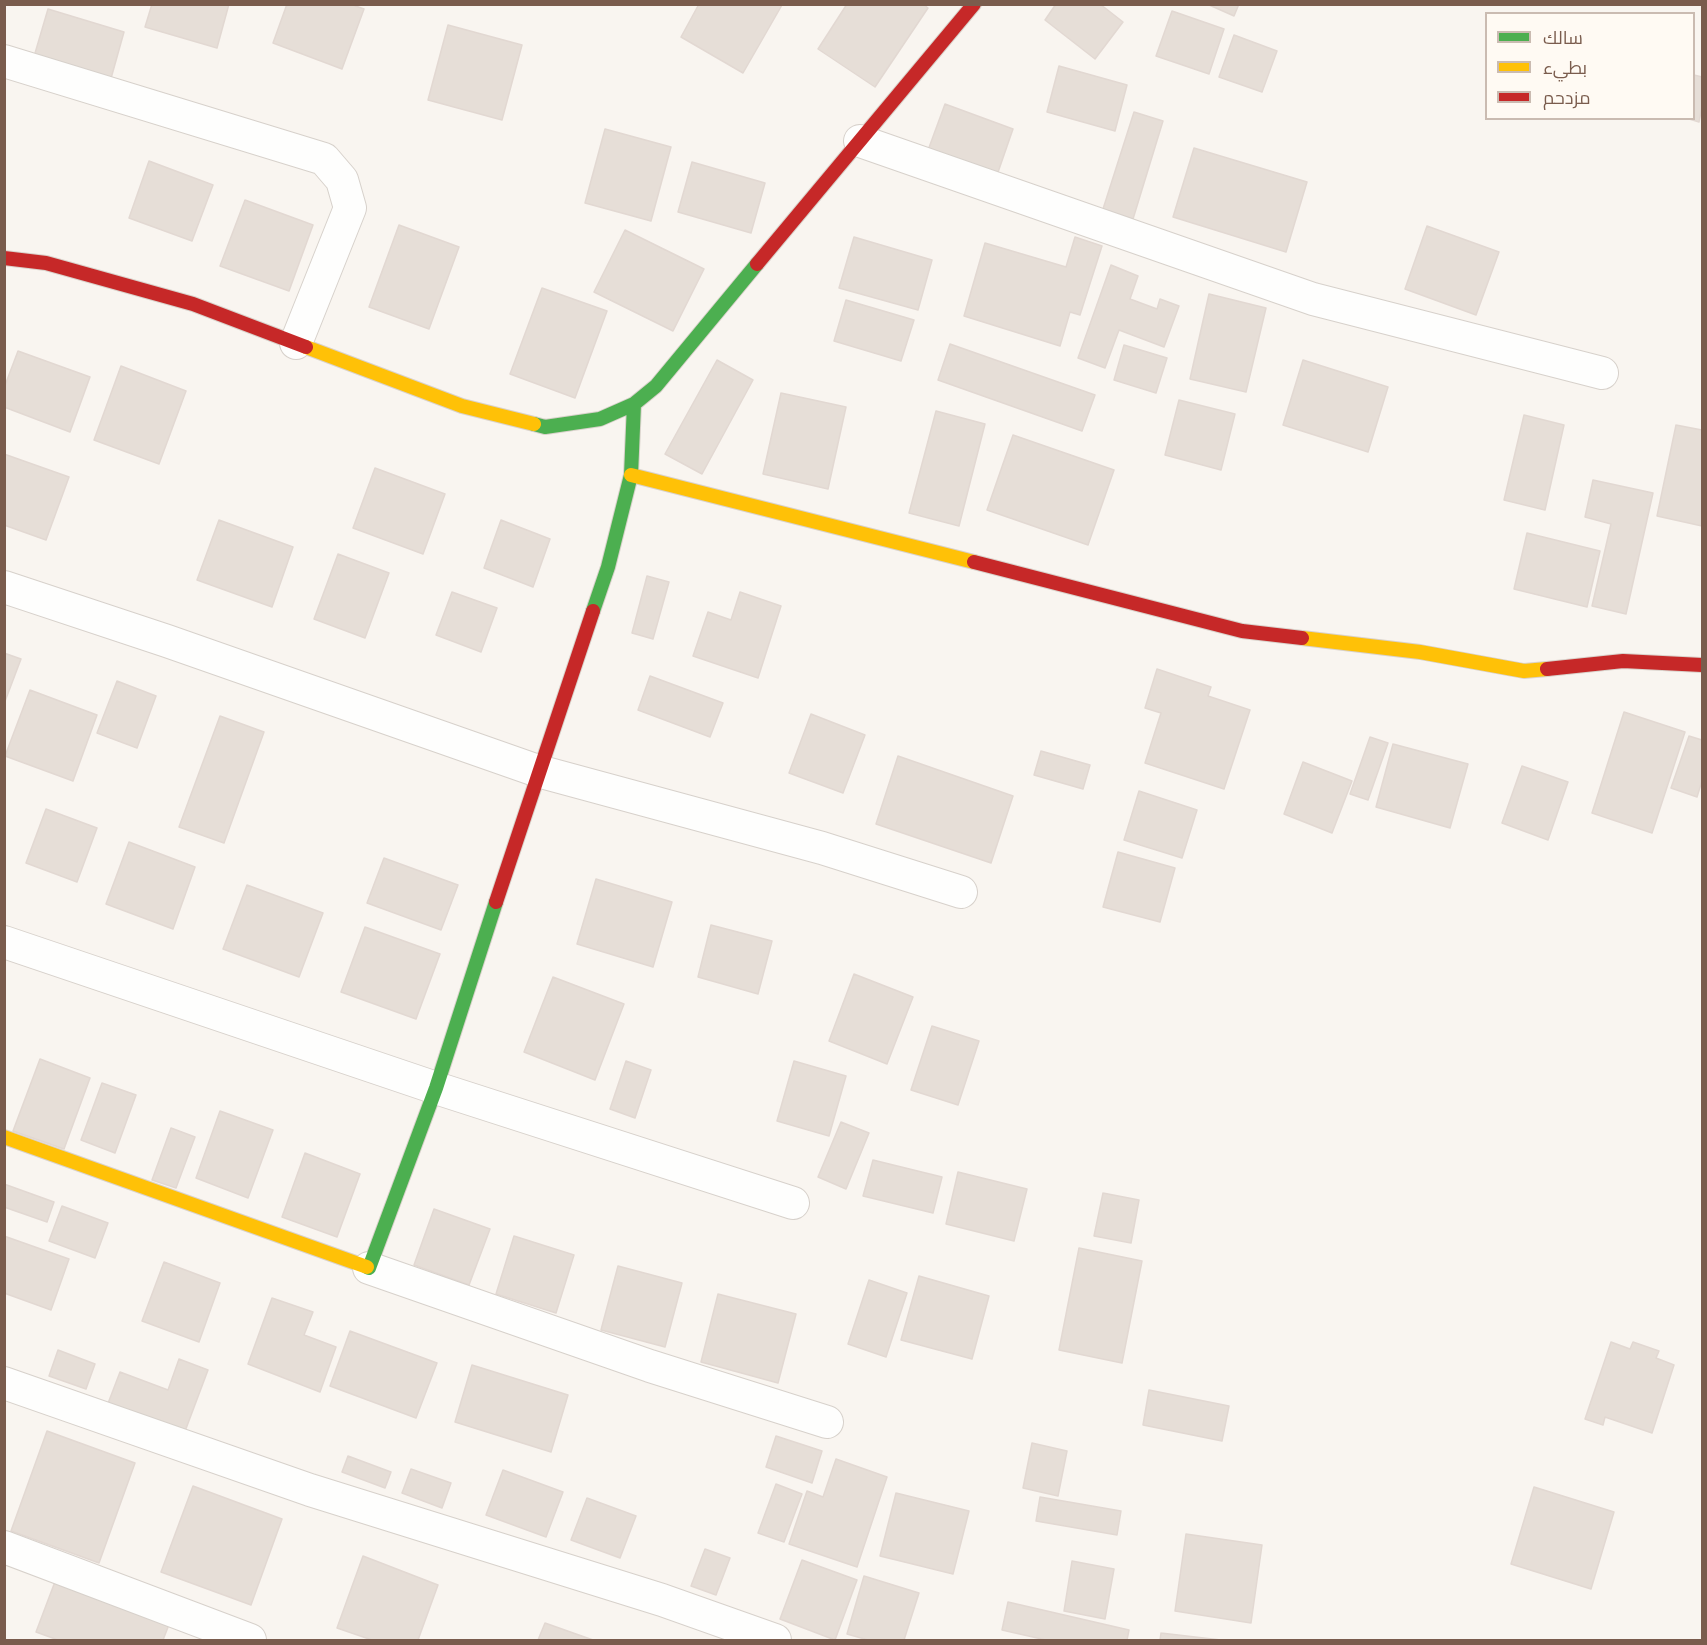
<!DOCTYPE html>
<meta charset="utf-8">
<style>
body{margin:0}
#map{position:relative;width:1707px;height:1645px;overflow:hidden;background:#f9f5f0;font-family:Arial,Cairo,sans-serif}
canvas{display:block}
.frame{position:absolute;inset:0;border:6px solid #7a5c4d;pointer-events:none}
.legend{position:absolute;left:1485px;top:12px;width:210px;height:108px;box-sizing:border-box;background:#fffaf3;border:2px solid #cabbb1;margin:0;padding:8px 10px;list-style:none;font-size:18px;color:#7a5c4d}
.legend li{display:flex;align-items:center;gap:12px;height:30px}
.legend b{width:30px;border:2px solid #cabbb1}
</style>
<div id="map">
<canvas width="1707" height="1645"></canvas>
<div class="frame"></div>
<ul class="legend">
<li><b style="height:8px;background:#4caf50"></b>سالك</li>
<li><b style="height:8px;background:#ffc107"></b>بطيء</li>
<li><b style="height:8px;background:#c62828"></b>مزدحم</li>
</ul>
</div>
<script>
const ctx = document.querySelector('canvas').getContext('2d');
ctx.lineJoin = 'round';
function fillPath(path, color) { ctx.fillStyle = color; ctx.fill(path, 'evenodd'); }
const shape = rows => new Path2D(rows.map(r => 'M' + r).join(''));
function trace(path, color, width, dash) { ctx.strokeStyle = color; ctx.lineWidth = width; ctx.lineCap = dash ? 'butt' : 'round'; ctx.setLineDash(dash || []); ctx.stroke(path); }
const building = shape([
 [152,4,229,4,217,48,145,27,152,4],
 [287,4,350,4,364,9,342,69,273,43,287,4],
 [699,4,781,4,782,5,743,73,681,37,699,4],
 [847,4,923,4,928,8,875,87,818,49,847,4],
 [1056,4,1100,4,1123,22,1095,59,1045,20,1056,4],
 [1207,4,1239,4,1234,16,1207,4],
 [48,9,124,32,110,82,33,60,48,9],
 [1172,11,1224,29,1209,74,1156,56,1172,11],
 [448,25,522,45,502,120,428,100,448,25],
 [1234,35,1277,51,1262,92,1219,77,1234,35],
 [1059,66,1127,85,1115,131,1047,112,1059,66],
 [1694,75,1702,77,1702,107,1699,122,1686,118,1694,118,1694,75],
 [945,104,1013,129,996,178,927,153,945,104],
 [1134,112,1163,121,1133,219,1103,209,1134,112],
 [605,129,671,147,651,221,585,203,605,129],
 [1194,148,1307,182,1286,252,1173,217,1194,148],
 [149,161,213,185,192,241,129,218,149,161],
 [692,162,765,183,751,233,678,212,692,162],
 [245,200,313,225,289,291,220,266,245,200],
 [399,225,459,247,429,329,369,307,399,225],
 [1427,226,1499,252,1476,315,1405,289,1427,226],
 [625,230,704,269,673,331,594,292,625,230],
 [854,237,932,260,918,310,839,288,854,237],
 [1075,237,1102,246,1080,315,1070,312,1060,346,964,316,985,243,1066,267,1075,237],
 [1111,265,1138,276,1130,299,1157,309,1160,299,1179,306,1164,347,1119,330,1105,368,1078,358,1111,265],
 [542,288,607,311,575,398,510,374,542,288],
 [1209,294,1266,308,1246,392,1190,379,1209,294],
 [846,300,914,320,901,361,834,341,846,300],
 [950,344,1095,395,1082,431,938,380,950,344],
 [1124,345,1167,358,1156,393,1114,380,1124,345],
 [18,351,90,377,70,432,4,407,4,388,18,351],
 [717,360,753,380,702,474,665,454,717,360],
 [1303,360,1388,387,1368,452,1283,425,1303,360],
 [121,366,186,391,159,464,94,440,121,366],
 [781,393,846,407,828,489,763,474,781,393],
 [1179,400,1235,414,1221,470,1165,455,1179,400],
 [936,411,985,424,959,526,909,513,936,411],
 [1524,415,1564,425,1545,510,1504,500,1524,415],
 [1676,425,1702,430,1702,526,1657,516,1676,425],
 [1013,435,1114,470,1088,545,987,510,1013,435],
 [4,454,69,477,46,540,4,525,4,454],
 [375,468,445,494,423,554,353,528,375,468],
 [1593,480,1653,493,1626,614,1592,606,1611,524,1585,517,1593,480],
 [219,520,293,547,272,607,197,580,219,520],
 [501,520,550,539,533,587,484,568,501,520],
 [1527,533,1600,551,1587,607,1514,589,1527,533],
 [338,554,389,573,365,638,314,619,338,554],
 [647,576,669,582,653,639,632,633,647,576],
 [452,592,497,608,481,652,436,635,452,592],
 [740,592,781,606,758,678,693,656,708,612,731,620,740,592],
 [4,653,21,659,4,704,4,653],
 [1157,669,1211,687,1208,696,1250,710,1224,789,1145,763,1161,713,1145,708,1157,669],
 [650,676,723,703,710,737,638,710,650,676],
 [117,681,156,696,137,748,97,733,117,681],
 [30,690,97,715,73,781,5,756,30,690],
 [1624,712,1685,732,1652,833,1592,813,1624,712],
 [811,714,865,735,843,793,789,773,811,714],
 [220,716,264,732,224,843,179,827,220,716],
 [1689,736,1702,740,1702,781,1697,797,1671,788,1689,736],
 [1370,737,1388,743,1368,800,1350,794,1370,737],
 [1393,744,1468,764,1450,828,1376,807,1393,744],
 [1041,751,1090,765,1083,789,1034,775,1041,751],
 [898,756,1013,796,991,863,876,824,898,756],
 [1303,762,1352,781,1332,833,1284,814,1303,762],
 [1522,766,1568,782,1548,840,1502,823,1522,766],
 [1139,791,1197,810,1182,858,1124,840,1139,791],
 [46,809,97,828,77,882,26,863,46,809],
 [129,842,195,867,173,929,106,904,129,842],
 [1118,852,1175,868,1160,922,1103,907,1118,852],
 [384,858,458,885,441,930,367,903,384,858],
 [596,879,672,902,653,967,577,944,596,879],
 [247,885,323,913,299,977,223,949,247,885],
 [711,925,772,941,758,994,698,977,711,925],
 [365,927,440,954,416,1019,341,992,365,927],
 [854,974,913,997,887,1064,829,1041,854,974],
 [553,977,624,1004,595,1080,524,1052,553,977],
 [932,1026,979,1041,958,1105,911,1090,932,1026],
 [40,1059,90,1078,64,1149,13,1131,40,1059],
 [626,1061,651,1070,635,1118,610,1109,626,1061],
 [794,1061,846,1076,829,1136,777,1121,794,1061],
 [102,1083,136,1095,115,1153,81,1140,102,1083],
 [220,1111,273,1130,248,1198,196,1178,220,1111],
 [841,1122,869,1133,846,1189,818,1177,841,1122],
 [171,1128,195,1137,176,1188,152,1180,171,1128],
 [305,1153,360,1174,337,1237,282,1217,305,1153],
 [873,1160,942,1177,933,1213,863,1196,873,1160],
 [958,1172,1027,1189,1014,1241,946,1224,958,1172],
 [4,1184,54,1202,47,1222,4,1207,4,1184],
 [1103,1193,1139,1200,1131,1243,1094,1236,1103,1193],
 [62,1206,108,1223,95,1258,49,1241,62,1206],
 [434,1209,490,1229,469,1285,414,1265,434,1209],
 [4,1236,69,1259,51,1310,4,1293,4,1236],
 [514,1236,574,1255,556,1313,496,1294,514,1236],
 [1079,1248,1142,1261,1122,1363,1059,1350,1079,1248],
 [164,1262,220,1283,199,1342,142,1321,164,1262],
 [618,1266,682,1283,665,1347,601,1330,618,1266],
 [919,1276,989,1296,972,1359,901,1340,919,1276],
 [869,1280,907,1293,886,1357,848,1344,869,1280],
 [718,1294,796,1314,778,1383,701,1362,718,1294],
 [272,1298,313,1312,304,1335,336,1347,320,1392,248,1364,272,1298],
 [350,1331,437,1363,416,1418,330,1386,350,1331],
 [1611,1342,1630,1349,1633,1342,1659,1351,1656,1358,1674,1365,1652,1433,1605,1417,1603,1425,1585,1419,1611,1342],
 [58,1350,95,1364,86,1389,49,1376,58,1350],
 [179,1359,208,1370,184,1434,107,1406,120,1372,168,1390,179,1359],
 [472,1365,568,1395,551,1452,455,1422,472,1365],
 [1149,1390,1229,1406,1222,1441,1143,1425,1149,1390],
 [47,1431,135,1463,99,1563,11,1531,47,1431],
 [776,1436,822,1451,812,1483,766,1467,776,1436],
 [1032,1443,1067,1451,1058,1496,1023,1488,1032,1443],
 [348,1456,391,1472,385,1488,342,1472,348,1456],
 [836,1459,887,1477,857,1567,789,1544,807,1491,823,1497,836,1459],
 [411,1469,451,1483,442,1508,402,1493,411,1469],
 [503,1470,563,1492,546,1537,486,1515,503,1470],
 [776,1484,802,1494,784,1542,758,1533,776,1484],
 [193,1486,282,1519,251,1605,161,1572,193,1486],
 [1534,1487,1614,1512,1591,1589,1511,1564,1534,1487],
 [896,1493,969,1511,953,1574,880,1556,896,1493],
 [1040,1497,1121,1511,1117,1535,1036,1521,1040,1497],
 [587,1498,636,1516,620,1558,571,1540,587,1498],
 [1186,1534,1262,1545,1251,1623,1175,1611,1186,1534],
 [705,1549,730,1558,716,1595,691,1586,705,1549],
 [363,1556,438,1585,418,1640,372,1640,337,1628,363,1556],
 [802,1560,857,1580,835,1640,780,1619,802,1560],
 [1072,1561,1114,1569,1105,1619,1064,1611,1072,1561],
 [864,1576,919,1593,904,1640,868,1640,847,1634,864,1576],
 [56,1579,170,1622,163,1640,58,1640,36,1632,56,1579],
 [1008,1602,1129,1630,1127,1640,1046,1640,1002,1630,1008,1602],
 [545,1623,593,1640,538,1640,545,1623],
 [1161,1633,1221,1640,1160,1640,1161,1633]
]);
fillPath(building, '#e6ded7');
trace(building, '#e2d8d2', 1.5);
const street = shape([
 [4,61,324,159,342,180,350,208,296,343],
 [860,141,1313,299,1602,373],
 [4,587,167,641,538,771,822,848,961,892],
 [4,942,436,1088,793,1203],
 [369,1268,650,1366,827,1422],
 [4,1383,310,1490,662,1600,775,1640],
 [4,1547,250,1640]
]);
const fast = shape([
 [534,424,545,427,600,419,634,404,656,386,757,264],
 [593,611,608,567,631,475,634,404],
 [367,1267,369,1268,436,1088,496,902]
]);
const slow = shape([
 [306,347,462,406,534,424],
 [631,475,974,562],
 [1302,638,1420,652,1524,671,1547,669],
 [4,1137,367,1267]
]);
const jam = shape([
 [4,258,46,263,193,304,306,347],
 [757,264,974,4],
 [974,562,1242,631,1302,638],
 [1547,669,1623,661,1702,665],
 [496,902,593,611]
]);
trace(street, '#d7d1cb', 34);
trace(fast, '#d9d2cb', 16);
trace(slow, '#d9d2cb', 16);
trace(jam, '#d9d2cb', 16);
trace(street, '#fefefd', 32);
trace(fast, '#4caf50', 14);
trace(slow, '#ffc107', 14);
trace(jam, '#c62828', 14);
</script>
